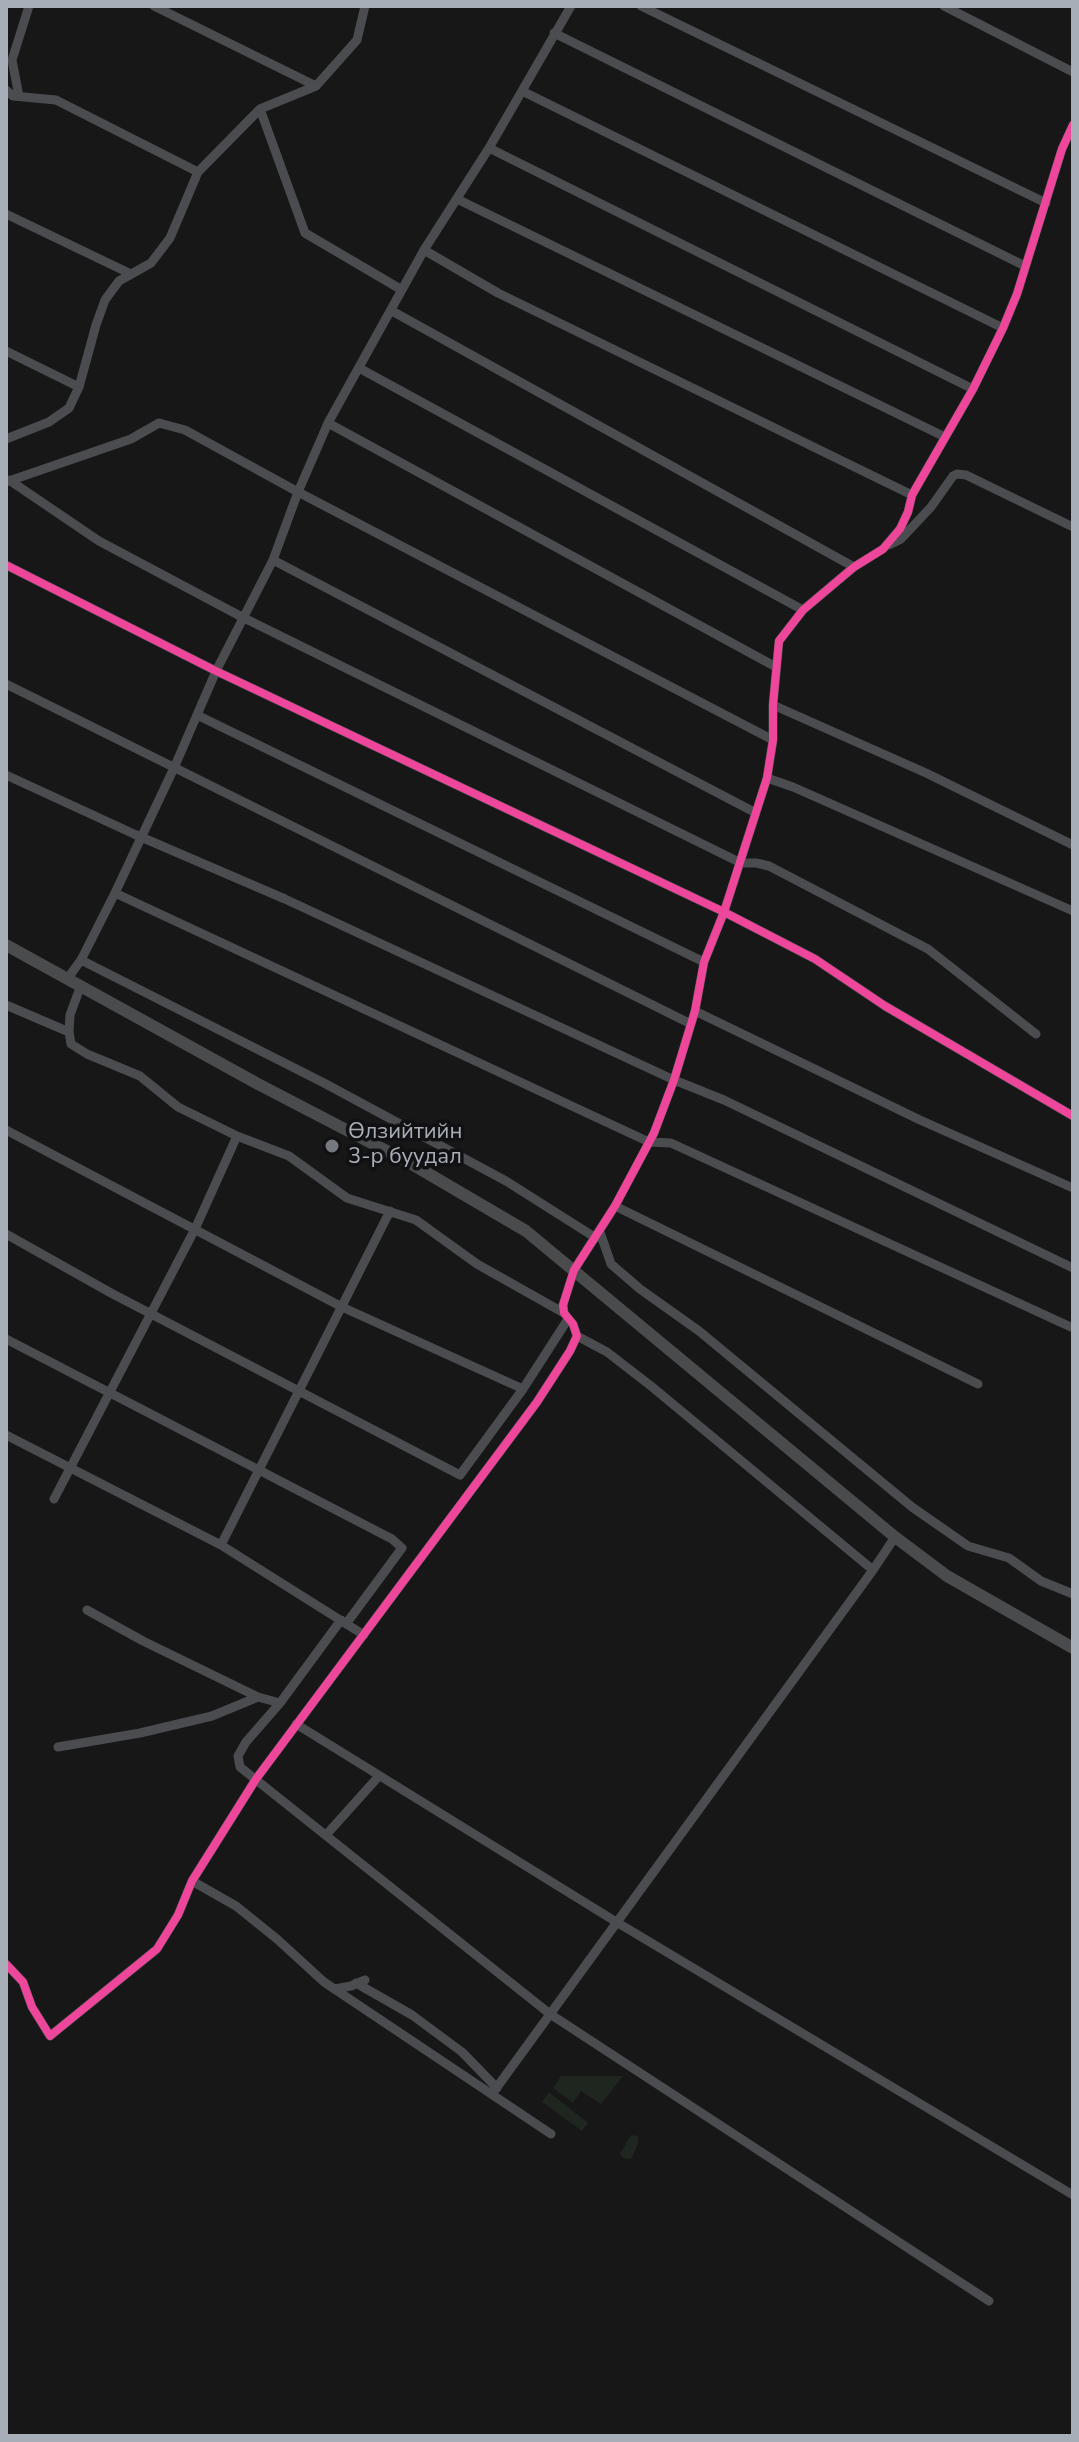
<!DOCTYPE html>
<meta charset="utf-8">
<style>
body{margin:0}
#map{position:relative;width:1079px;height:2442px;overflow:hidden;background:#171717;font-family:"Nunito Sans",sans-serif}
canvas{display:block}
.frame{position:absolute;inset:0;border:8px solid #a8aeb7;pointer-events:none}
</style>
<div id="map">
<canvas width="1079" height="2442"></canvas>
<div class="frame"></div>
</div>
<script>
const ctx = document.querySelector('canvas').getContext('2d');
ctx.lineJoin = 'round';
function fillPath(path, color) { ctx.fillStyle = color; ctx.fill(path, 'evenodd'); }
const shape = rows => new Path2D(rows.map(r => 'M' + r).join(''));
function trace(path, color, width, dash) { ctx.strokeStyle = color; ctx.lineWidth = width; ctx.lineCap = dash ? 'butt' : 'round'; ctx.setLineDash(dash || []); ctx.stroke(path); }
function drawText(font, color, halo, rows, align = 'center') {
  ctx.font = font + ' "Nunito Sans",sans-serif'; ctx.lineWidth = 7; ctx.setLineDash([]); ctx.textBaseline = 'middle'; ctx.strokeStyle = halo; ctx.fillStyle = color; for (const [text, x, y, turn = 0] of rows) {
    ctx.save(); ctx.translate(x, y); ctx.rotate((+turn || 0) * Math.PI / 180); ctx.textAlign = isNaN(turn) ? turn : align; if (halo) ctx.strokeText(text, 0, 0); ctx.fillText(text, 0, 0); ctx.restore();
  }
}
fillPath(shape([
 [561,2076,623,2076,601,2104,581,2091,573,2103,553,2088],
 [549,2092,588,2123,582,2131,542,2102],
 [631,2135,638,2136,638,2144,631,2159,623,2158,620,2154]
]), '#1f251f');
trace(shape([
 [154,6,316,86],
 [641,6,1046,203],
 [944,6,1073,72],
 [554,33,1025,266],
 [6,90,13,96,56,100,198,172],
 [522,91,1003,328],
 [19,96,12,60,29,6],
 [260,109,305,233,402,290],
 [489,148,973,389],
 [457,199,945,437],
 [6,214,131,274],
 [424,250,498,293,912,495],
 [392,311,854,567],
 [6,351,79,387],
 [359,368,803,610],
 [328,423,776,667],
 [6,439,49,422,69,408,79,387,96,325,105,300,119,281,151,263,170,238,198,172,260,109,316,86,357,40,365,6],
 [9,480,99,541,242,617,741,863,756,863,769,866,928,949,1036,1034],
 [6,482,131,439,159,423,185,430,298,492,773,740],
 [889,545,901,539,931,507,953,476,957,474,966,475,1073,527],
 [273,560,756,813],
 [6,565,216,671,724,912,815,959,885,1006,1073,1116],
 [6,684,691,1024],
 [773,705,926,773,1073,845],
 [197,715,704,962],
 [6,775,134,834,285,899,674,1080,724,1100,1073,1268],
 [767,778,793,787,1073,911],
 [115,893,649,1142,671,1143,1073,1328],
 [81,960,324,1083,506,1181,596,1238],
 [68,978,81,960,115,893,174,768,216,671,273,560,298,492,328,423,424,250,489,148,571,6],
 [81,985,70,1015,69,1032,71,1044,87,1054,140,1076,178,1107,237,1136,289,1156,347,1198,416,1220,477,1264,564,1313],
 [6,1005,69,1032],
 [695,1011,920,1120,1073,1188],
 [6,1130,342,1307,523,1389],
 [615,1206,978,1384],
 [600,1232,611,1264,640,1289,699,1331,912,1507,968,1546,1009,1558,1041,1581,1073,1594],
 [6,1234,111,1293,460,1475,523,1389,568,1319],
 [577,1336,607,1352,651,1386,873,1570],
 [6,1339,392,1539,402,1548,346,1624],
 [6,1435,221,1545,364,1635],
 [54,1499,195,1229,237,1136],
 [221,1545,390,1211],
 [87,1610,143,1641,258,1697,280,1703,341,1620],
 [280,1703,246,1742,238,1756,240,1767,550,2014,989,2301],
 [296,1724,618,1923,1073,2195],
 [58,1747,140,1733,212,1716,258,1697],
 [326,1835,379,1776],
 [192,1881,236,1906,277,1939,324,1982,551,2134],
 [6,1964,23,1982,32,2007,50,2036,157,1949,178,1915,192,1881,256,1779,537,1402,570,1351,577,1336,573,1324,564,1313,563,1305,574,1270,615,1206,654,1133,674,1080,695,1011,704,962,724,912,767,778,773,740,773,705,779,641,803,610,854,567,883,549,900,529,908,512,912,495,973,389,1003,328,1017,294,1062,149,1073,125],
 [356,1983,412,2015,462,2052,497,2088],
 [334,1989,351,1986,365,1980],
 [492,2094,873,1570,895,1537]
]), '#4b4c4f', 9);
trace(shape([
 [6,945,258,1084,410,1163,526,1231,895,1537,947,1576,1073,1648]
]), '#4a4b4d', 12);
trace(shape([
 [6,565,216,671,724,912,815,959,885,1006,1073,1116],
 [6,1964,23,1982,32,2007,50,2036,157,1949,178,1915,192,1881,256,1779,537,1402,570,1351,577,1336,573,1324,564,1313,563,1305,574,1270,615,1206,654,1133,674,1080,695,1011,704,962,724,912,767,778,773,740,773,705,779,641,803,610,854,567,883,549,900,529,908,512,912,495,973,389,1003,328,1017,294,1062,149,1073,125]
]), '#ed469a', 8);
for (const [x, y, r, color] of [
 [332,1146,8,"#75797f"]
]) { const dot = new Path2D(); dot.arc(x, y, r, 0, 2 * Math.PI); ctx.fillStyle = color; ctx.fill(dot); trace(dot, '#111113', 3); }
drawText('22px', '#a8aeb7', '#111113', [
 ["Өлзийтийн",348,1133],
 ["3-р буудал",348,1158]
], 'left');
</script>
